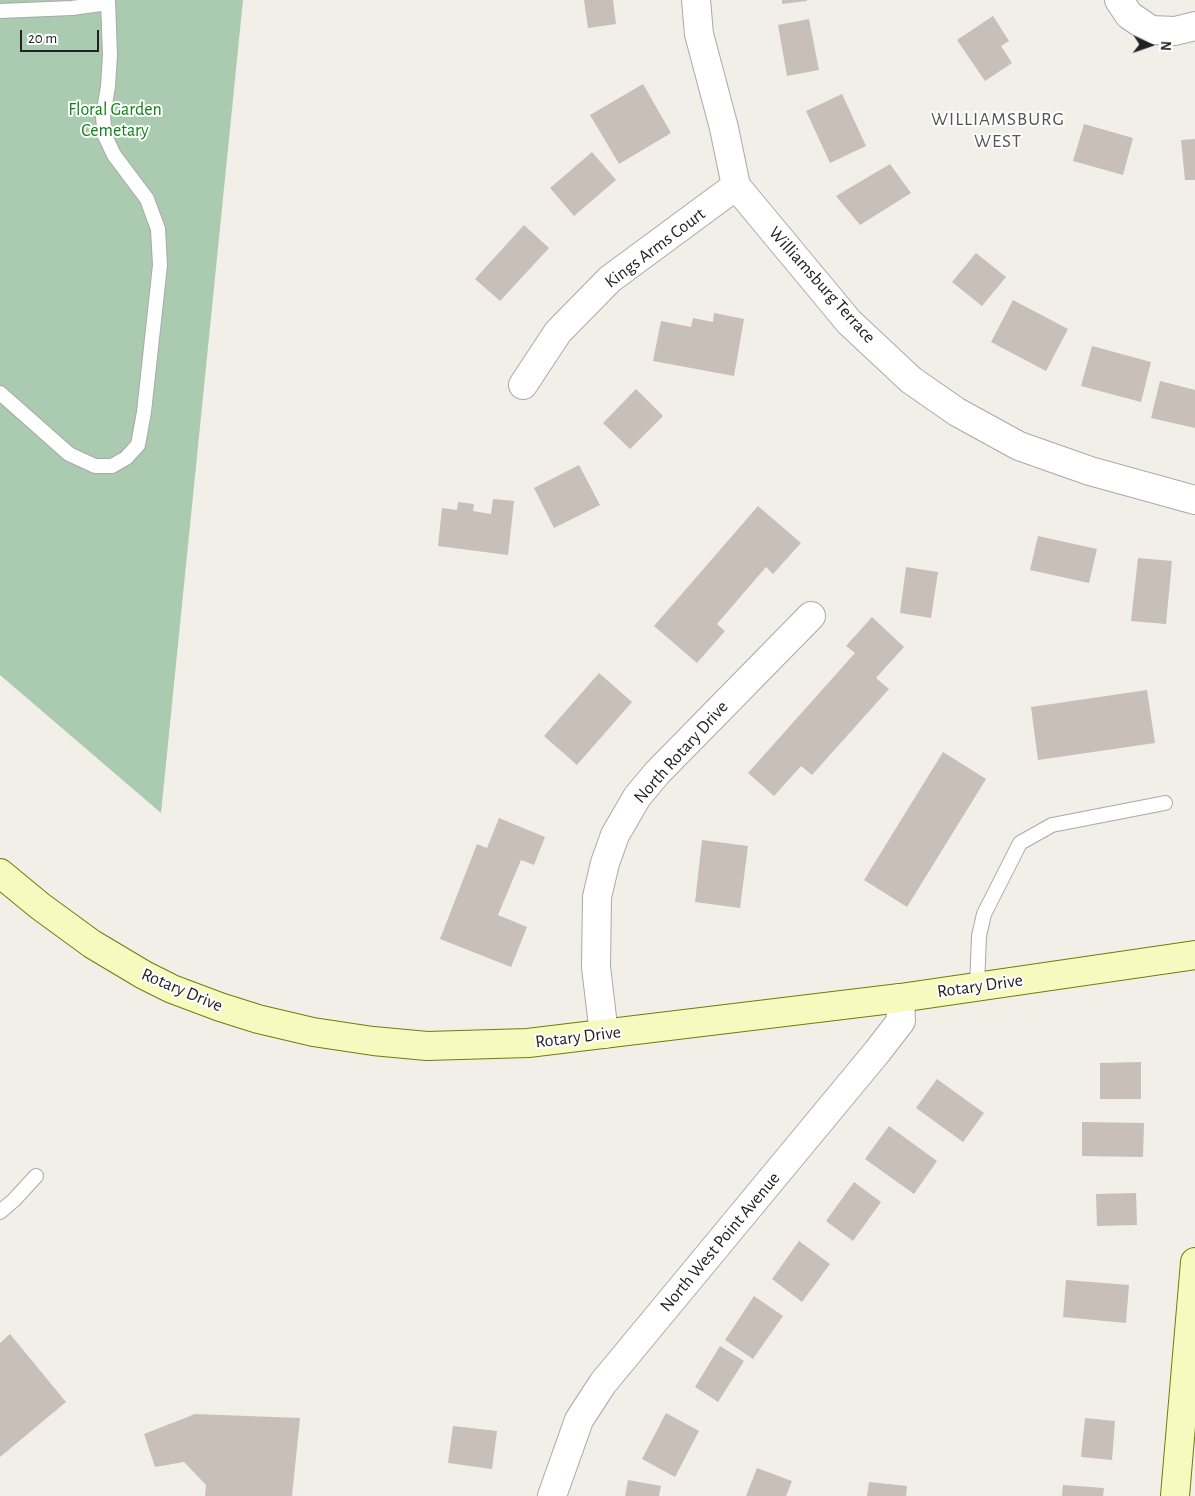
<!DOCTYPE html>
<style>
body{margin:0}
#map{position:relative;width:1195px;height:1496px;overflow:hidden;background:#f2efe9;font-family:"Alegreya Sans",sans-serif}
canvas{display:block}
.north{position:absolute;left:1125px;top:20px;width:50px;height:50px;-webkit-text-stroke:4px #fff;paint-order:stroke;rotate:93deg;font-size:14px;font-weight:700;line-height:20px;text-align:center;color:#222}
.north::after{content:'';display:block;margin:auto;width:18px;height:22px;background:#222;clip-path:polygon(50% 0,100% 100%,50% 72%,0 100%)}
.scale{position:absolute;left:20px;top:30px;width:79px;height:22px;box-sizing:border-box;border:2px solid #222;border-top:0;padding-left:6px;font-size:15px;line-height:18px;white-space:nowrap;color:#222;-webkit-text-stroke:4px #fff;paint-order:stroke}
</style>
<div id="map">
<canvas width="1195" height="1496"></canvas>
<div class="north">N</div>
<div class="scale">20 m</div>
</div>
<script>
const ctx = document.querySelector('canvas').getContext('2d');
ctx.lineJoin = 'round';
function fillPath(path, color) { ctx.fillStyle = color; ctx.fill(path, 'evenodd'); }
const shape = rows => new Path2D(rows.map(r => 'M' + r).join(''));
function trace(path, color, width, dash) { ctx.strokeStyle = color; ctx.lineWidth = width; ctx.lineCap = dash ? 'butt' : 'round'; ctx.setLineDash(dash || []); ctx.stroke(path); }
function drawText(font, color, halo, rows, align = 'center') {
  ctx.font = font + ' "Alegreya Sans",sans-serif'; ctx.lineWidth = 4; ctx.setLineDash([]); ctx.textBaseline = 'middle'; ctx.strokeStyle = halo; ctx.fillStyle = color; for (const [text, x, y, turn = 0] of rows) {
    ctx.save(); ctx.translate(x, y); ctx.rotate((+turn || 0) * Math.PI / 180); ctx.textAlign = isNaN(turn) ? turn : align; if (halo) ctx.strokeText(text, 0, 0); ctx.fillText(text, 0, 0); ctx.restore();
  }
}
fillPath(shape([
 [0,0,243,0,161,813,0,675]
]), '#aacbaf');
fillPath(shape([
 [584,0,613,0,616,24,588,28],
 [782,0,807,0,807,1,782,4],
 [993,16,1009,41,1001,46,1012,63,985,81,957,40],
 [809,19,819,70,787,76,778,25],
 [643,84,671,133,619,164,590,115],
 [842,94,866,146,830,163,806,111],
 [1084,124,1133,138,1123,175,1073,161],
 [1195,139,1195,180,1185,180,1181,140],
 [592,152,616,180,574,216,550,188],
 [890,164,911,193,860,225,836,196],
 [524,225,549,248,500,301,475,279],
 [976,253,1006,277,982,306,952,282],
 [1013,300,1068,329,1046,371,991,342],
 [714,313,744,319,734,376,653,361,661,321,691,327,693,318,713,322],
 [1092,346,1151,362,1141,402,1081,386],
 [1160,381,1195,390,1195,428,1151,418],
 [636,389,663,416,630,449,603,423],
 [579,465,600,505,554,528,534,488],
 [493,499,514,501,508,555,438,546,442,508,457,510,458,502,474,504,473,511,491,514],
 [758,506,801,543,773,574,766,567,717,624,725,631,697,663,654,626],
 [1038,536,1097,549,1089,583,1030,570],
 [1138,558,1172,561,1166,624,1131,621],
 [906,567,938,572,931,618,900,613],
 [872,617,904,647,876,678,889,689,812,775,801,766,774,796,748,773,855,653,846,646],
 [599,673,632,702,577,765,544,736],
 [1147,690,1155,743,1038,760,1031,707],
 [943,752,986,779,907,907,864,880],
 [499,818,545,837,534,865,521,860,498,915,527,927,511,967,440,939,477,844,487,848],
 [702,840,748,846,740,908,695,902],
 [1141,1062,1141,1099,1100,1099,1100,1063],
 [937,1079,984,1113,963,1142,916,1108],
 [1082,1122,1144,1123,1143,1157,1082,1156],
 [889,1126,937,1161,914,1194,865,1159],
 [854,1182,881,1202,853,1241,826,1221],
 [1136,1193,1137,1225,1097,1226,1096,1194],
 [799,1241,830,1264,802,1302,772,1279],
 [1066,1280,1129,1285,1126,1323,1063,1317],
 [754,1296,783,1316,753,1359,725,1340],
 [10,1334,66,1402,0,1457,0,1343],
 [720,1346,744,1361,718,1402,695,1387],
 [666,1413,699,1431,675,1477,642,1459],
 [195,1414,300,1418,292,1496,205,1496,206,1485,184,1462,155,1467,144,1434],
 [1085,1418,1115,1421,1112,1460,1081,1457],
 [453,1426,497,1431,492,1469,448,1463],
 [757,1468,792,1481,786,1496,746,1496],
 [628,1480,661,1486,659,1496,625,1496],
 [869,1482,907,1486,906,1496,867,1496],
 [1063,1485,1104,1488,1103,1496,1062,1496]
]), '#c7bfb8');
const lane = shape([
 [0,11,72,8,108,3],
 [0,393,69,454,95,466,112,466,126,458,138,445,144,412,160,265,158,229,147,199,114,155,105,136,103,117,108,86,110,55,108,0],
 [977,987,979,936,984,914,1020,843,1052,825,1165,803],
 [0,1212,14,1200,36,1176]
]);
const street = shape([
 [696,0,699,34,724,128,736,186,849,322,911,380,957,412,1019,446,1090,471,1195,500],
 [1119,0,1129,15,1151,30,1175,31,1195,26],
 [523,385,558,332,610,279,736,186],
 [604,1034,596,967,597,897,605,863,615,835,637,797,657,773,811,616],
 [552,1496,579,1420,603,1383,877,1052,901,1021,900,998]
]);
const secondary = shape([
 [0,873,40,906,92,944,144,975,172,989,220,1007,258,1019,313,1032,373,1041,427,1046,528,1043,900,998,1195,955],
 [1175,1496,1195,1262]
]);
trace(lane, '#a9a9a9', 16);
trace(street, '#a9a9a9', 30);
trace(secondary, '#707d05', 30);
trace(lane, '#fff', 14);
trace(street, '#fff', 28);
trace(secondary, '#f7fabf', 28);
drawText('18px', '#0c8416', '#fff', [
 ["Floral Garden",115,110],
 ["Cemetary",115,131]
]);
drawText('18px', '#222', '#fff', [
 ["Kings Arms Court",655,248,-37],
 ["Williamsburg Terrace",822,285,48],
 ["North Rotary Drive",681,752,-48],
 ["Rotary Drive",980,986,-8],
 ["Rotary Drive",182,990,23],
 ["Rotary Drive",578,1037,-7],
 ["North West Point Avenue",720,1242,-50]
]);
ctx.letterSpacing = '1px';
drawText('19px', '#555', '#fff', [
 ["WILLIAMSBURG",998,119],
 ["WEST",998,141]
]);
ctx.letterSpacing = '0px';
</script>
